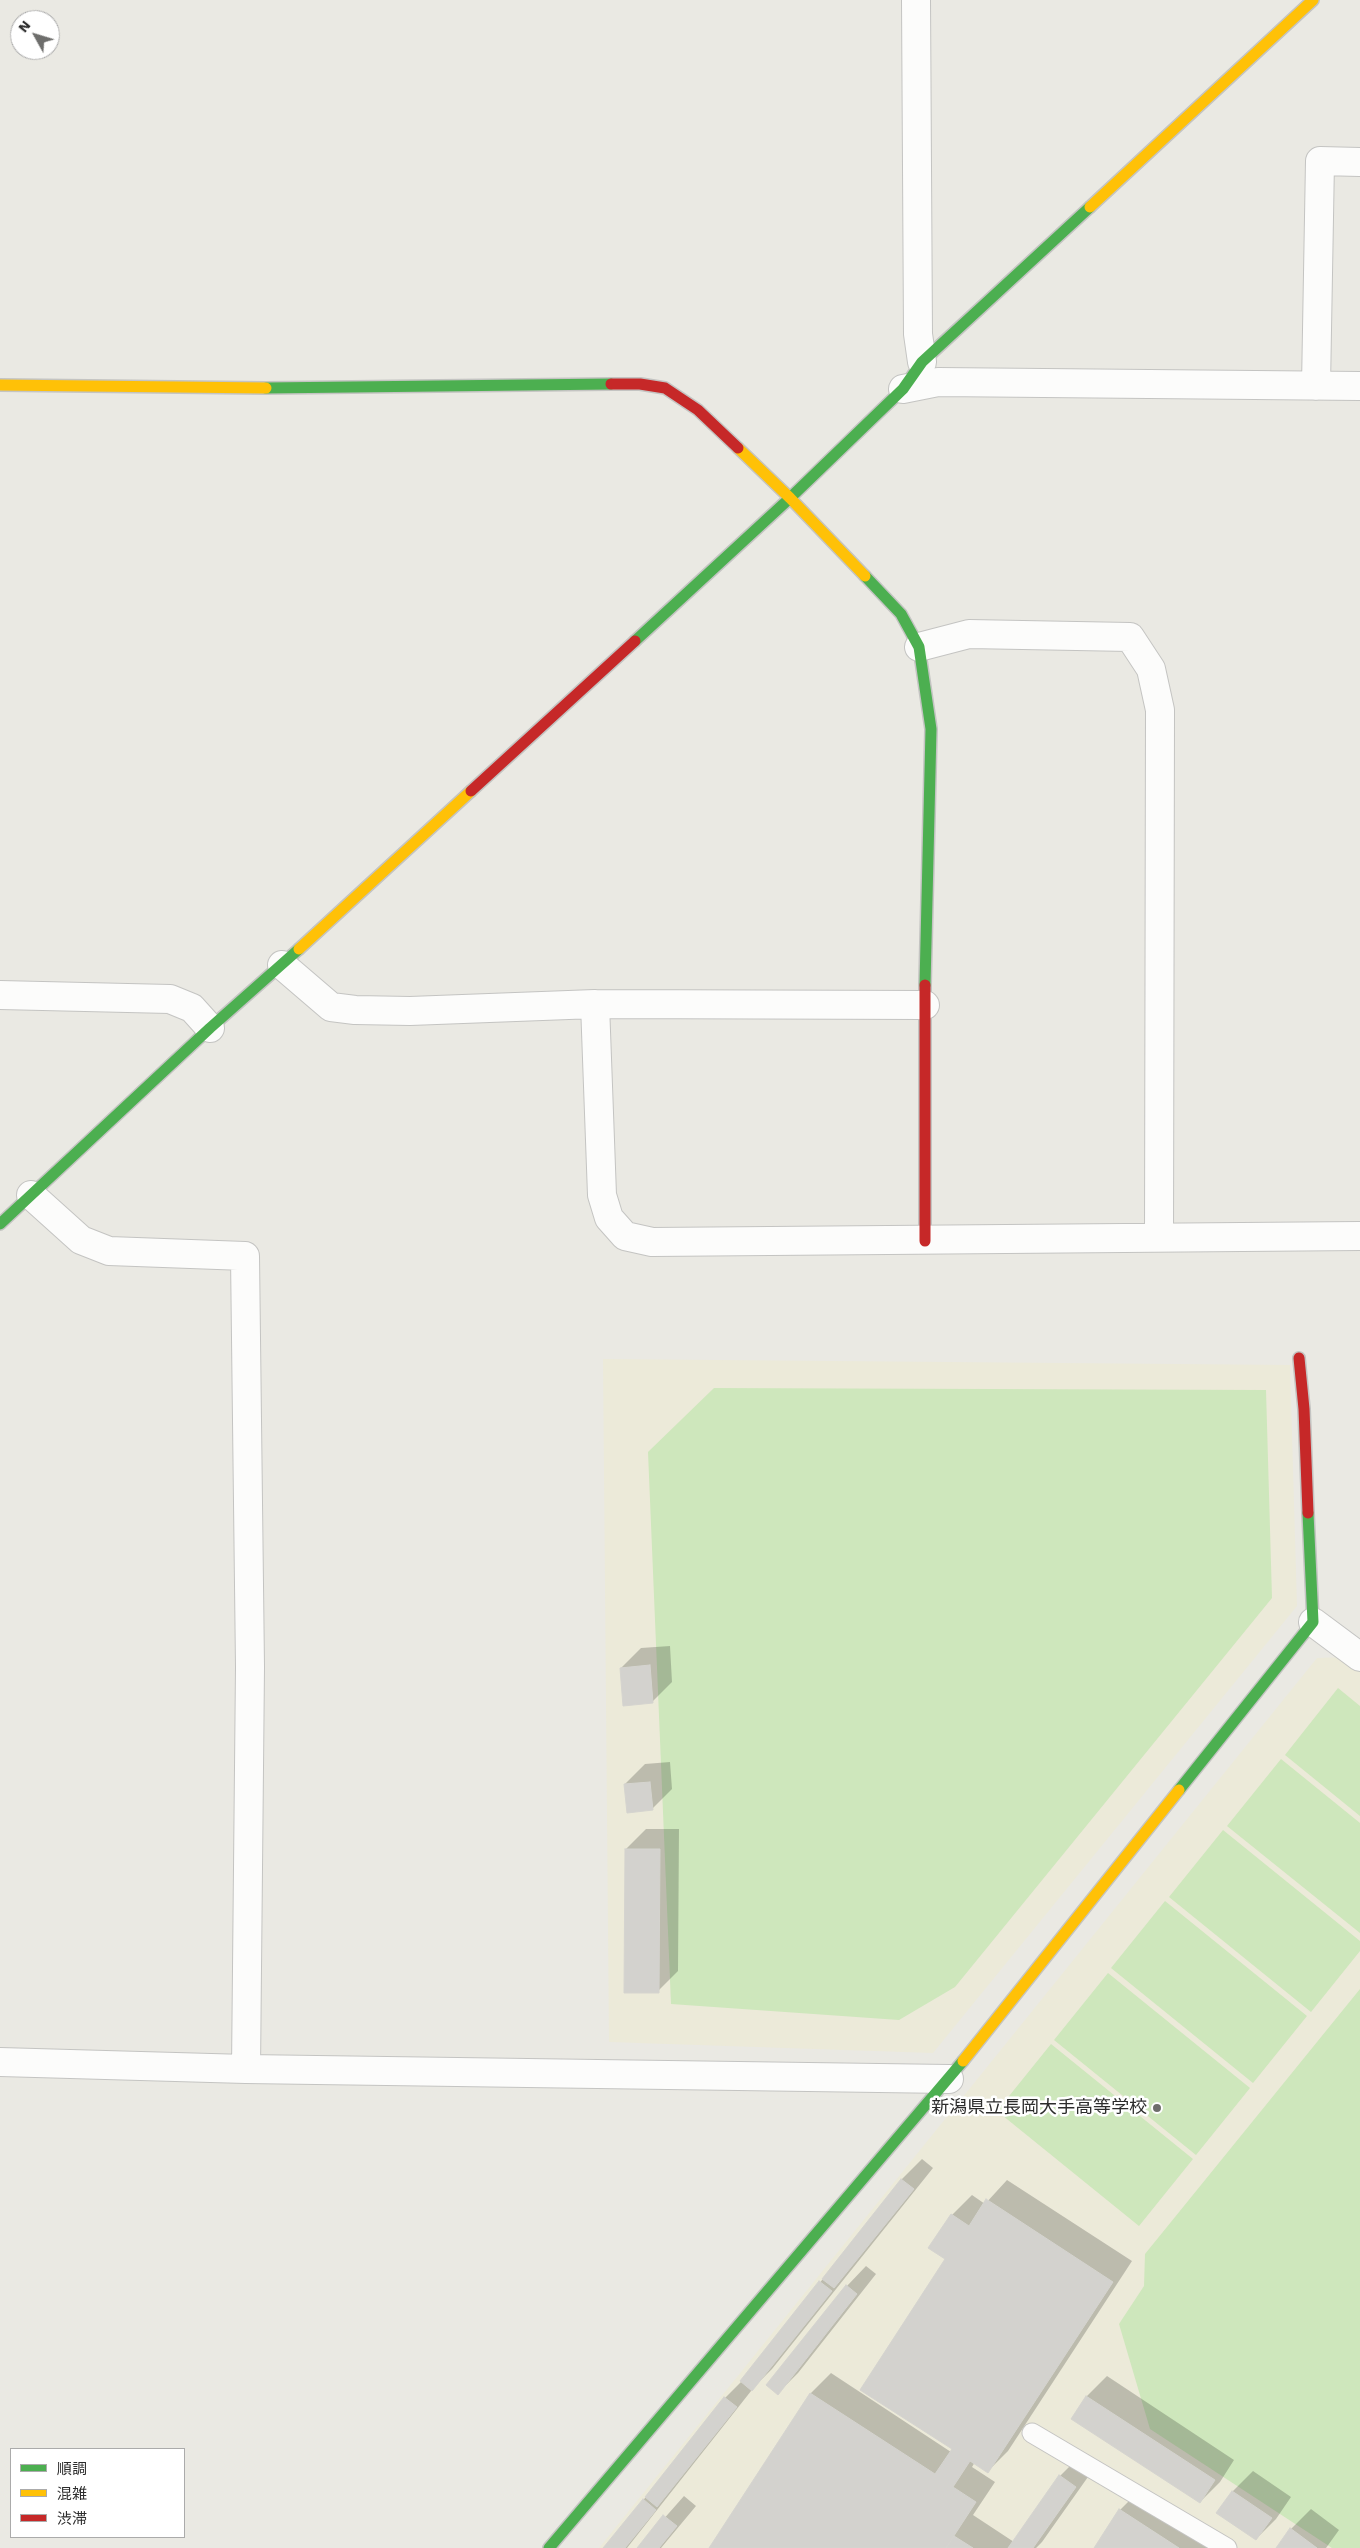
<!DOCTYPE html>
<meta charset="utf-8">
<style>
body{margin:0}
#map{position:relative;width:1360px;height:2548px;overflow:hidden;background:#eae9e3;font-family:"Work Sans","Noto Sans JP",sans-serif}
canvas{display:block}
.legend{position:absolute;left:10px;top:2448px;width:175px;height:90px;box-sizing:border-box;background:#fff;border:1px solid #ababab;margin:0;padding:6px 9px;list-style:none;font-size:15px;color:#2c2c2c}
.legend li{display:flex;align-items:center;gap:10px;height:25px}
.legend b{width:25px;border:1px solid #ababab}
.north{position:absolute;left:10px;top:10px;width:50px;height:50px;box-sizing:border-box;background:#fff;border:1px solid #ababab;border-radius:50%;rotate:309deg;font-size:14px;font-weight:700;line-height:20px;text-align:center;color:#2c2c2c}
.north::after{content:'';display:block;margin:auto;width:18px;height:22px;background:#6e6e6c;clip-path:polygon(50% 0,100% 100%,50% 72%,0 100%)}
</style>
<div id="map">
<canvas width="1360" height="2548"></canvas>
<ul class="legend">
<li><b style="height:6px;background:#4caf50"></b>順調</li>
<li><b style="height:6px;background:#ffc107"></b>混雑</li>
<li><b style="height:6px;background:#c62828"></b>渋滞</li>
</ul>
<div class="north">N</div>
</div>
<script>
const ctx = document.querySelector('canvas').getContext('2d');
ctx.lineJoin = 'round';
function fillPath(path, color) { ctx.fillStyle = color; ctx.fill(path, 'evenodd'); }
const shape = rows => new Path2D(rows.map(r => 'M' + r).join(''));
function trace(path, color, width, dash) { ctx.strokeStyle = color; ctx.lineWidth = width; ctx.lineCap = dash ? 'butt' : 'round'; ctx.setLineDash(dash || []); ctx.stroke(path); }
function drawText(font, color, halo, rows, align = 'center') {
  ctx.font = font + ' "Work Sans","Noto Sans JP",sans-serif'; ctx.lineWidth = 5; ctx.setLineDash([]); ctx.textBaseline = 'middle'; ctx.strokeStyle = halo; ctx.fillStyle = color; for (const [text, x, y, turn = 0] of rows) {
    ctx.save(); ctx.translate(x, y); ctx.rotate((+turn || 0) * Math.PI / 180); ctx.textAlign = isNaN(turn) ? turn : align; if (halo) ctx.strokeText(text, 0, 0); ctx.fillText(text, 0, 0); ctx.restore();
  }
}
fillPath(shape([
 [603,1359,1290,1365,1297,1606,933,2053,609,2042],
 [1348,1657,1360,1667,1360,2548,599,2548,1317,1658]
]), '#ecead9');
fillPath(shape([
 [714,1388,1266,1390,1272,1598,955,1987,899,2020,671,2004,648,1452],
 [1338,1688,1360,1706,1360,1816,1285,1755],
 [1281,1759,1360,1823,1360,1933,1227,1826],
 [1223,1830,1360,1941,1360,1951,1311,2012,1169,1897],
 [1165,1901,1307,2016,1253,2083,1111,1968],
 [1108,1973,1250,2088,1196,2155,1054,2040],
 [1360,1989,1360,2548,1332,2548,1150,2429,1119,2324,1144,2286,1145,2254],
 [1051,2044,1193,2159,1139,2226,997,2111]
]), '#cee7bc');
fillPath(shape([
 [670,1646,672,1682,652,1702,621,1668,641,1648],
 [670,1762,672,1789,652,1809,625,1784,645,1764],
 [646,1829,679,1829,678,1971,658,1991,626,1849],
 [922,2159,933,2168,772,2369,755,2386,627,2548,605,2548,725,2398,742,2381,902,2179],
 [1007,2180,1132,2261,1008,2451,988,2471,975,2462,972,2467,995,2482,973,2515,1014,2542,1060,2476,1080,2456,1095,2467,1042,2542,1036,2548,710,2548,811,2393,831,2373,951,2452,954,2448,946,2259,952,2215,972,2195,985,2204],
 [866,2266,876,2274,798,2373,778,2393,847,2286],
 [1107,2376,1234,2460,1220,2482,1200,2502,1073,2418,1087,2396],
 [1253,2471,1291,2497,1276,2519,1256,2539,1218,2512,1233,2491],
 [1140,2490,1210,2548,1095,2548,1120,2510],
 [684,2496,696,2506,661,2548,638,2548],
 [1311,2509,1339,2530,1326,2548,1279,2548,1291,2529]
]), '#0003');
const building = shape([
 [650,1665,653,1703,623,1706,620,1668,650,1665],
 [650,1782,653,1810,627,1813,624,1784,650,1782],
 [625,1849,660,1849,659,1993,624,1993,625,1849],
 [901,2179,914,2189,834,2288,822,2279,901,2179],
 [986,2199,1113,2282,988,2473,970,2461,953,2487,976,2502,946,2548,709,2548,810,2393,935,2474,952,2449,860,2390,945,2259,928,2248,951,2214,969,2226,986,2199],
 [819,2281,832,2291,752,2391,740,2381,819,2281],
 [846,2285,857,2294,778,2395,766,2385,846,2285],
 [1086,2396,1215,2480,1200,2503,1071,2419,1086,2396],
 [724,2397,737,2407,657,2507,645,2497,724,2397],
 [1059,2475,1076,2487,1033,2548,1008,2548,1059,2475],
 [1232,2491,1272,2518,1256,2540,1216,2513,1232,2491],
 [643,2499,656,2510,625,2548,603,2548,643,2499],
 [1119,2509,1179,2548,1094,2548,1119,2509],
 [663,2515,677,2526,659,2548,637,2548,663,2515],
 [1290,2528,1317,2548,1276,2548,1290,2528],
 [954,2536,973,2548,946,2548,954,2536]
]);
fillPath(building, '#d3d2ce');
trace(building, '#d5d4cf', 1);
const lane = shape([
 [1032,2433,1227,2548]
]);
const street = shape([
 [916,0,918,334,922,362],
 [1316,386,1320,161,1360,162],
 [903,389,938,382,1360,386],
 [919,647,969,634,1130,637,1151,669,1160,710,1159,1237],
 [282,965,331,1007,355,1010,410,1011,595,1004,925,1005],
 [0,995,170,999,192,1008,210,1028],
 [595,1004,602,1195,609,1218,625,1236,652,1242,1360,1236],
 [31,1195,81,1240,109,1251,245,1256,250,1667,246,2069],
 [1313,1622,1360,1657],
 [0,2062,246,2069,949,2079]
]);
const fast = shape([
 [266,388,611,384],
 [865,576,901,614,919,647,931,729,925,985],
 [635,641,790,498,903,389,922,362,1090,207],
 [0,1224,210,1028,299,949],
 [1179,1790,1313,1622,1308,1513],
 [549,2548,963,2061]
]);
const slow = shape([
 [1090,207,1313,0],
 [0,385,266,388],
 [738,448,790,498,865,576],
 [299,949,471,791],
 [963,2061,1179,1790]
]);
const jam = shape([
 [611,384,640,384,665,388,698,410,738,448],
 [471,791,635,641],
 [925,1241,925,985],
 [1299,1358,1304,1409,1308,1513]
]);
trace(lane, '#c4c4c2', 21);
trace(street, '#c4c4c2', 30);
trace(fast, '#c4c4c2', 14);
trace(slow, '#c4c4c2', 14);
trace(jam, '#c4c4c2', 14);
trace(lane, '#fcfcfb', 19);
trace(street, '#fcfcfb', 28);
trace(fast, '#4caf50', 11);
trace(slow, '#ffc107', 11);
trace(jam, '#c62828', 11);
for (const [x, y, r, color] of [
 [1157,2108,5,"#6e6e6c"]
]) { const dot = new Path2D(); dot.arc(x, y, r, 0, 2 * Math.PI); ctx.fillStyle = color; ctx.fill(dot); trace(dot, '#fff', 2); }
drawText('18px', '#2c2c2c', '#fff', [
 ["新潟県立長岡大手高等学校",1147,2108]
], 'right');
</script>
